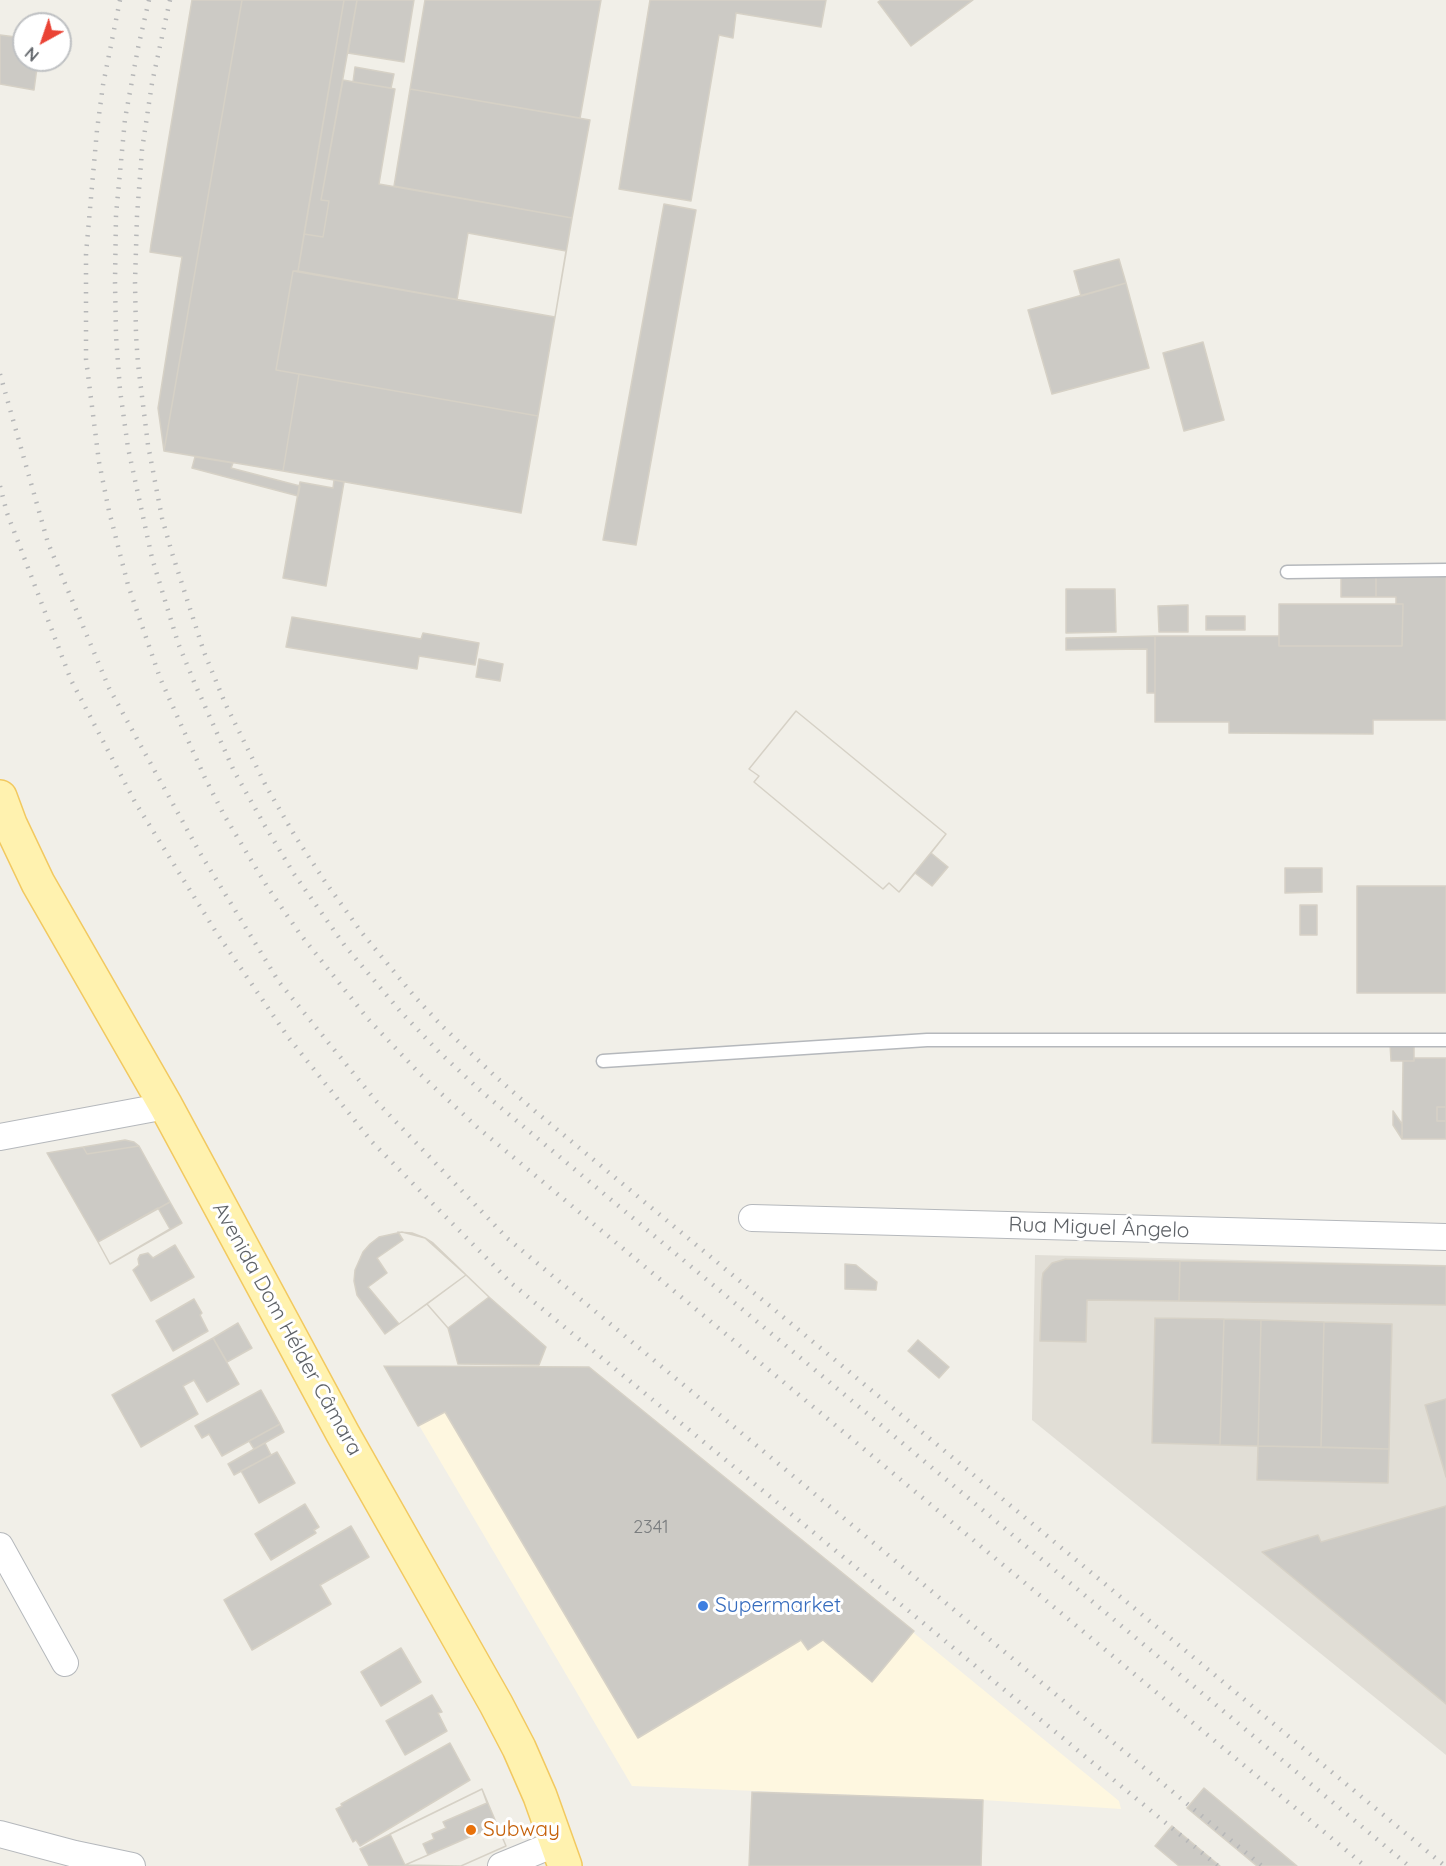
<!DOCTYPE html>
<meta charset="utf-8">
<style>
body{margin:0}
#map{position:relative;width:1446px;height:1866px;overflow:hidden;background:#f1efe8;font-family:Quicksand,sans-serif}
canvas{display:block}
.north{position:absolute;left:12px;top:12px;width:60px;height:60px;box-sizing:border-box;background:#fff;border:2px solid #bfc1c3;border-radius:50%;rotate:220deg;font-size:16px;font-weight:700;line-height:24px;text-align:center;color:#5f6368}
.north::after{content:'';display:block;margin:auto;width:21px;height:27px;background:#ea4335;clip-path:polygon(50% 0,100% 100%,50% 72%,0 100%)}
</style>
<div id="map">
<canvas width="1446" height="1866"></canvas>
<div class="north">N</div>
</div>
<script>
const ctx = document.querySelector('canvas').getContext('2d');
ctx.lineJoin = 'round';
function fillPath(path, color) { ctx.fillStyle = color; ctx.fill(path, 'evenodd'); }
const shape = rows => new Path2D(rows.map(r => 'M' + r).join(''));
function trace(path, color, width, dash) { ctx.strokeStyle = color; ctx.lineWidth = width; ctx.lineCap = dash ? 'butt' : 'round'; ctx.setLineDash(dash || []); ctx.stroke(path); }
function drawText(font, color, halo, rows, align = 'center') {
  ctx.font = font + ' Quicksand,sans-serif'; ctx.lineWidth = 6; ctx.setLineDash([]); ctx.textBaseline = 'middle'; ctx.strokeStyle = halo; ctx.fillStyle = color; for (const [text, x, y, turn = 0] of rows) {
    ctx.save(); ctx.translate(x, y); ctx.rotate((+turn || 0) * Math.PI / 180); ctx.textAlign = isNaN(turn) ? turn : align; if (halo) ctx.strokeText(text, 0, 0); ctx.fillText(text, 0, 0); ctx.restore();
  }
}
fillPath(shape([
 [384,1366,589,1367,1119,1801,1121,1809,983,1800,632,1786]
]), '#fef7e0');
fillPath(shape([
 [1035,1255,1446,1265,1446,1755,1032,1420]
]), '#e1ded6');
const building = shape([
 [192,0,242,0,164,451,158,408,182,257,150,252,151,244,192,0],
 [242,0,344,0,298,271,293,271,276,370,299,374,283,471,164,451,242,0],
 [344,0,357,0,321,200,329,201,323,237,304,234,344,0],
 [357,0,414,0,404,62,348,53,357,0],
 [425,0,601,0,580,118,410,89,425,0],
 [650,0,826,0,821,27,736,13,733,38,719,35,691,201,619,189,650,0],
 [881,0,973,0,911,46,878,2,881,0],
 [0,35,24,38,24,60,38,60,34,90,0,84,0,35],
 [355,67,394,74,391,88,353,82,355,67],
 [343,80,395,89,379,184,572,218,555,317,298,271,304,234,323,237,329,201,321,200,343,80],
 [410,89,590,120,572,218,394,186,410,89],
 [664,204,696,210,636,545,603,540,664,204],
 [468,233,566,251,555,317,457,300,468,233],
 [1119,259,1126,283,1081,296,1074,271,1119,259],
 [293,271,555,317,538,416,276,370,293,271],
 [1126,283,1149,368,1052,394,1028,310,1126,283],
 [1203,342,1224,420,1184,431,1163,353,1203,342],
 [299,374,538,416,521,513,283,471,299,374],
 [195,457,233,463,231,468,300,486,298,496,192,468,195,457],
 [334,480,344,482,326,586,283,578,300,482,333,488,334,480],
 [1341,573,1376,573,1376,597,1341,597,1341,573],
 [1376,573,1446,573,1446,720,1373,720,1373,734,1229,733,1229,722,1155,722,1155,636,1279,636,1279,646,1402,646,1403,604,1396,604,1396,597,1376,597,1376,573],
 [1066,589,1115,589,1116,632,1066,633,1066,589],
 [1279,604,1403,604,1402,646,1279,646,1279,604],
 [1188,605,1188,632,1159,632,1158,606,1188,605],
 [1206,616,1245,616,1245,630,1206,630,1206,616],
 [292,617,421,639,423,633,479,643,475,665,419,656,417,669,286,647,292,617],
 [1155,636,1155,693,1147,693,1147,649,1066,650,1066,638,1155,636],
 [479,659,503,664,500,681,476,677,479,659],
 [796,711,946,834,899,892,889,883,883,889,754,782,759,776,749,769,796,711],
 [796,711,946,834,931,853,948,867,932,886,915,873,899,892,889,883,883,889,754,782,759,776,749,769,796,711],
 [1285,868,1322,868,1322,892,1285,893,1285,868],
 [1357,886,1446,886,1446,993,1357,993,1357,886],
 [1300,905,1317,905,1317,935,1300,935,1300,905],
 [1390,1043,1414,1043,1414,1061,1391,1061,1390,1043],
 [1414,1058,1446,1058,1446,1107,1437,1107,1437,1121,1446,1121,1446,1139,1402,1139,1403,1061,1414,1061,1414,1058],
 [1437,1107,1446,1107,1446,1121,1437,1121,1437,1107],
 [1393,1111,1402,1124,1402,1139,1393,1125,1393,1111],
 [125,1140,134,1142,139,1146,87,1154,83,1147,125,1140],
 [139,1146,170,1202,98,1242,47,1153,83,1147,87,1154,139,1146],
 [170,1202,182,1223,110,1264,98,1242,170,1202],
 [158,1208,170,1229,110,1264,98,1242,158,1208],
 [398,1232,412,1233,425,1238,466,1275,399,1324,368,1287,387,1273,377,1258,403,1240,398,1232],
 [402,1232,425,1238,433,1243,489,1297,448,1328,427,1304,385,1334,357,1295,354,1281,355,1270,363,1252,370,1244,379,1237,402,1232],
 [175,1245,194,1277,151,1301,133,1270,139,1265,138,1259,140,1255,148,1253,153,1258,175,1245],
 [1066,1259,1180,1261,1179,1301,1087,1300,1086,1342,1040,1341,1042,1280,1043,1273,1052,1263,1066,1259],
 [1180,1261,1446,1266,1446,1305,1179,1301,1180,1261],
 [845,1264,856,1265,877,1282,876,1290,845,1289,845,1264],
 [466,1275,489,1297,448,1328,427,1304,466,1275],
 [489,1297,546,1347,539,1365,458,1364,448,1328,489,1297],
 [194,1299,202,1313,200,1315,208,1331,173,1351,156,1321,194,1299],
 [1155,1318,1224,1319,1220,1445,1152,1443,1155,1318],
 [1224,1319,1261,1320,1258,1446,1220,1445,1224,1319],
 [1261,1320,1324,1322,1321,1447,1258,1446,1261,1320],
 [1324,1322,1392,1324,1389,1449,1321,1447,1324,1322],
 [238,1323,252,1348,227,1362,213,1338,238,1323],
 [213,1338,239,1384,207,1402,194,1380,183,1386,198,1414,141,1447,112,1395,213,1338],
 [918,1340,949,1367,939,1378,908,1351,918,1340],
 [384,1366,589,1367,914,1631,872,1682,823,1640,808,1650,801,1640,638,1738,445,1412,418,1426,384,1366],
 [261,1390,280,1424,222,1456,209,1434,202,1438,195,1426,261,1390],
 [1446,1399,1446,1477,1425,1405,1446,1399],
 [280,1424,284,1432,254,1449,249,1441,280,1424],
 [265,1443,271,1455,234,1475,228,1464,265,1443],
 [1258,1446,1389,1449,1388,1483,1257,1480,1258,1446],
 [277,1452,295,1483,259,1503,241,1471,277,1452],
 [305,1504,319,1527,314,1530,316,1533,271,1560,255,1534,305,1504],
 [1446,1506,1446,1704,1262,1552,1318,1535,1321,1542,1446,1506],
 [351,1526,369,1557,320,1585,331,1604,252,1650,224,1600,351,1526],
 [401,1648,421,1682,381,1706,361,1672,401,1648],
 [432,1695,442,1712,438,1713,447,1731,405,1755,386,1721,432,1695],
 [450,1743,470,1780,360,1846,356,1840,353,1842,336,1809,342,1806,341,1804,450,1743],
 [1204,1788,1297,1866,1257,1866,1187,1808,1204,1788],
 [482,1789,487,1803,443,1822,446,1828,432,1834,434,1839,423,1844,428,1855,405,1865,390,1834,482,1789],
 [482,1789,506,1846,461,1866,369,1866,360,1849,482,1789],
 [752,1792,983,1800,981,1866,749,1866,752,1792],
 [497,1825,506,1846,461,1866,405,1865,497,1825],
 [1172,1826,1220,1866,1179,1866,1155,1846,1172,1826]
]);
fillPath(building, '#cccac5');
trace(building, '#d6d1c6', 1.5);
const service = shape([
 [1287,572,1446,570],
 [603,1061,927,1040,1446,1040]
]);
const minor = shape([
 [0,1137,166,1106],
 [752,1218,1446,1237],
 [0,1546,65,1663],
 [0,1834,75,1854,132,1866],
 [501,1866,557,1843]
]);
const primary = shape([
 [0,797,10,824,38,883,166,1106,343,1434,496,1704,519,1748,540,1796,565,1866]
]);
trace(service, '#b5b8bc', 15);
trace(minor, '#b5b8bc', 28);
trace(primary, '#f2c960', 36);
trace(service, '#fff', 12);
trace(minor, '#fff', 26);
trace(primary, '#fff2af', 33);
trace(shape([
 [120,0,103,85,97,130,86,254,86,359,99,462,109,511,128,585,160,678,205,778,224,815,268,888,300,934,368,1019,419,1073,477,1127,1365,1866],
 [149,0,138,48,125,119,116,215,115,282,116,336,120,390,128,448,152,558,178,643,195,684,234,771,265,826,294,874,345,946,400,1011,439,1052,482,1092,1409,1866],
 [170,0,152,83,142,150,137,216,135,282,136,335,138,364,148,445,162,518,172,553,204,652,225,703,266,786,295,836,326,883,362,933,415,997,442,1026,496,1077,536,1112,1445,1866],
 [0,374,48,543,109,688,200,853,279,982,376,1101,507,1238,1262,1866],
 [0,486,7,513,71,680,135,802,216,932,288,1037,372,1142,511,1283,1218,1866]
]), '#b6b7b8', 4.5, [1.5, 8]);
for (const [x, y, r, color] of [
 [703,1606,6,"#3f7fe0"],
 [471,1830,6,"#e8710a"]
]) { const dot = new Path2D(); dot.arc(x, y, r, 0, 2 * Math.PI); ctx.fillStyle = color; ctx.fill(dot); trace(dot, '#fff', 2); }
drawText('18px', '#7a7d7f', null, [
 ["2341",651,1528]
]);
drawText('21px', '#5f6368', '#fff', [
 ["Rua Miguel Ângelo",1099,1228,2],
 ["Avenida Dom Hélder Câmara",287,1329,61]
]);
drawText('21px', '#366cbe', '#fff', [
 ["Supermarket",715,1606]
], 'left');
drawText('21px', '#c56008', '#fff', [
 ["Subway",483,1830]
], 'left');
</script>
